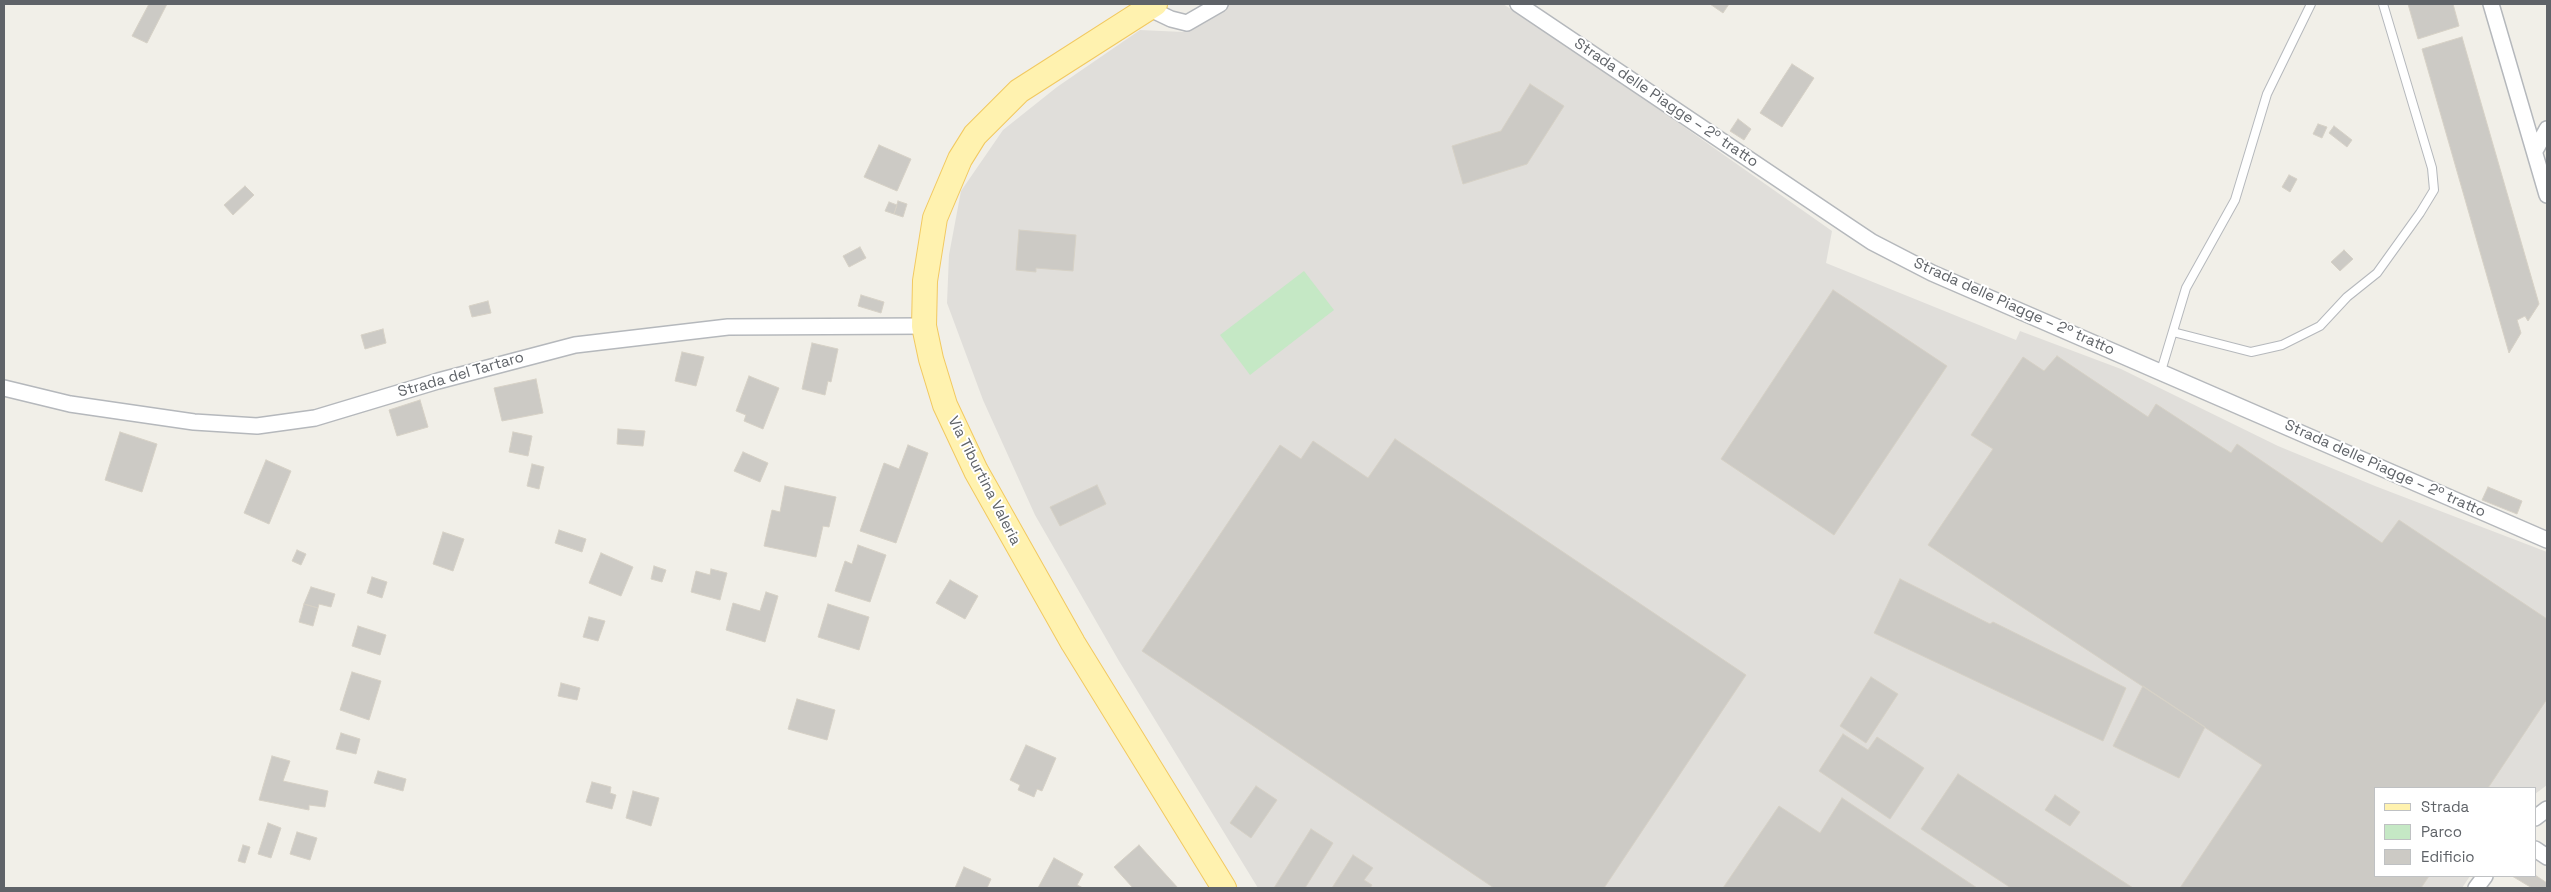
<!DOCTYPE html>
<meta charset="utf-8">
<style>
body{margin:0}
#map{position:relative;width:2551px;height:892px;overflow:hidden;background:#f1efe8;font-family:"Space Grotesk",sans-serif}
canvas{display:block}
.frame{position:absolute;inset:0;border:5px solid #5f6368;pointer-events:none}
.legend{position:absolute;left:2374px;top:787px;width:162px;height:90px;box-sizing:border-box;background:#fff;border:1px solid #bfc1c3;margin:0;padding:6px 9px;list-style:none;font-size:15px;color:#5f6368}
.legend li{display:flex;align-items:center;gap:10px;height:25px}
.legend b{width:25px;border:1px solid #bfc1c3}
</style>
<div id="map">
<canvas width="2551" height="892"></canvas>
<div class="frame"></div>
<ul class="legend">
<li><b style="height:6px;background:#fff2af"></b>Strada</li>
<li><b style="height:14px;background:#c5e8c5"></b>Parco</li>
<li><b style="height:14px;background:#cccac5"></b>Edificio</li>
</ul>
</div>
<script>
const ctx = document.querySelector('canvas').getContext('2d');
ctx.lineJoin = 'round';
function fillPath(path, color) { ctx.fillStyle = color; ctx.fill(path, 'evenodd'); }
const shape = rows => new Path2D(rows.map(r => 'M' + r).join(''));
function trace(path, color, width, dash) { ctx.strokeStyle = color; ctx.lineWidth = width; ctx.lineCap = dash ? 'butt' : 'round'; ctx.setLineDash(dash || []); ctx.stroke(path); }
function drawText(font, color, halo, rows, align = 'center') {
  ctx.font = font + ' "Space Grotesk",sans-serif'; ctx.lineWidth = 4; ctx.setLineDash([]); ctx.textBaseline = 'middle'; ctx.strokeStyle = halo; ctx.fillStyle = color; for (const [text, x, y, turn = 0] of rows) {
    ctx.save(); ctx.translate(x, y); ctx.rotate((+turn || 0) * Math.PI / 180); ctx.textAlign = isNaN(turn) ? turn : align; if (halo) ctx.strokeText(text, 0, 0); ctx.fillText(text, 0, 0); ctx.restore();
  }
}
fillPath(shape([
 [1230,4,1503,4,1579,53,1832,231,1826,263,2016,340,2020,331,2121,369,2278,446,2375,486,2547,552,2547,785,2535,794,2535,788,2375,788,2375,876,2470,876,2462,888,1258,888,1119,661,1035,515,983,400,947,303,949,255,961,191,1003,130,1057,87,1140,30,1183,32]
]), '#e0deda');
fillPath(shape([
 [1304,271,1334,310,1250,375,1220,335]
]), '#c5e8c5');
const building = shape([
 [149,4,167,4,147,43,132,36,149,4],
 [1710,4,1729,4,1723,13,1710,4],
 [2408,4,2453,4,2459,26,2418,39,2408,4],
 [2462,37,2539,304,2528,321,2525,316,2517,320,2521,333,2509,353,2422,49,2462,37],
 [1792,64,1814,78,1782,127,1760,113,1792,64],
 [1530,84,1564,106,1527,164,1463,184,1452,146,1501,131,1530,84],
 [1738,119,1751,129,1744,140,1730,131,1738,119],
 [2318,124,2327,127,2322,138,2313,134,2318,124],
 [2334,126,2352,140,2347,147,2329,133,2334,126],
 [879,145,911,159,897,191,864,177,879,145],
 [2289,175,2297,179,2290,192,2282,187,2289,175],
 [245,186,254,195,233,215,224,205,245,186],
 [898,201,907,204,903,217,894,214,898,201],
 [889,202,897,205,894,214,885,211,889,202],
 [1019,230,1076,235,1073,271,1036,268,1036,272,1016,270,1019,230],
 [860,247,866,258,849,267,843,256,860,247],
 [2344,250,2353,259,2340,271,2331,262,2344,250],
 [1833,290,1947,366,1834,535,1721,459,1833,290],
 [861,295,884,302,881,313,858,306,861,295],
 [488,301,491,313,472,317,469,306,488,301],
 [383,329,386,343,365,349,361,335,383,329],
 [812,343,838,349,831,382,828,381,825,395,802,389,812,343],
 [682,352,704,357,696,386,675,381,682,352],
 [2057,356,2148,417,2156,404,2231,453,2237,444,2382,543,2399,520,2547,619,2547,699,2488,788,2375,788,2375,876,2429,876,2421,888,2180,888,2262,765,1928,545,1993,449,1971,435,2023,357,2044,371,2057,356],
 [749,376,779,388,763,429,744,421,746,415,736,411,749,376],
 [536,379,543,413,502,421,494,388,536,379],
 [420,400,428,427,397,436,389,410,420,400],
 [618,429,645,431,643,446,617,444,618,429],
 [120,432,157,444,142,492,105,480,120,432],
 [513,432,532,436,528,456,509,452,513,432],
 [1395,439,1746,675,1604,888,1494,888,1142,651,1280,445,1301,459,1313,441,1368,478,1395,439],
 [908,445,928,453,896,543,860,531,884,463,899,469,908,445],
 [743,452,768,463,760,482,734,471,743,452],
 [266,460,291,471,269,524,244,513,266,460],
 [532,464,544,467,539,489,527,486,532,464],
 [1097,485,1106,504,1060,526,1050,507,1097,485],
 [785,486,836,497,829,527,823,526,816,557,764,546,772,510,780,512,785,486],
 [2488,487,2522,501,2517,514,2482,500,2488,487],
 [559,530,586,539,582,552,555,543,559,530],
 [443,532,464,539,453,571,433,564,443,532],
 [858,545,886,555,870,602,835,591,845,561,852,564,858,545],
 [297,550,306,554,301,565,292,561,297,550],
 [601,553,633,567,621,596,589,583,601,553],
 [654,566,666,570,662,582,651,579,654,566],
 [711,569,727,573,720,600,691,592,696,571,710,575,711,569],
 [372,577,387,582,382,598,367,593,372,577],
 [1900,579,1990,624,1993,622,2126,688,2103,741,1874,633,1900,579],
 [950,580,978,596,965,619,936,603,950,580],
 [311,587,335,594,331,607,319,604,318,608,304,604,311,587],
 [766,592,778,596,765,642,726,630,733,603,760,611,766,592],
 [304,604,318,608,313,626,299,622,304,604],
 [828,604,869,617,859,650,818,637,828,604],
 [589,617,605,621,598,641,583,637,589,617],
 [358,626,386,635,380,655,352,646,358,626],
 [352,672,381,681,369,720,340,710,352,672],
 [1871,677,1898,694,1866,743,1840,726,1871,677],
 [561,683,580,688,577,700,558,696,561,683],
 [2143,686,2205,727,2179,778,2113,746,2143,686],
 [797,699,835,710,827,740,788,729,797,699],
 [341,733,360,739,356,754,336,749,341,733],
 [1843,734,1868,750,1877,737,1924,768,1890,819,1819,771,1843,734],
 [1026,745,1056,758,1042,791,1037,789,1034,797,1018,790,1020,785,1010,780,1026,745],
 [272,756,290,761,283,781,328,791,325,807,309,805,309,810,259,800,272,756],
 [378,771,406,779,403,791,374,783,378,771],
 [1958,774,2133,888,2011,888,1921,829,1958,774],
 [592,782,611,787,610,793,616,795,612,809,586,802,592,782],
 [1256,786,1277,800,1251,838,1230,823,1256,786],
 [633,791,659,798,651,826,626,818,633,791],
 [2055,795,2080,812,2070,826,2045,810,2055,795],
 [1842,798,1977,888,1723,888,1779,806,1820,833,1842,798],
 [268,823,281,828,271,858,258,854,268,823],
 [1311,829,1333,843,1305,888,1274,888,1311,829],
 [297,832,317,838,310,860,290,854,297,832],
 [243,845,250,847,245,863,238,861,243,845],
 [1139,845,1178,888,1133,888,1114,867,1139,845],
 [1353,855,1373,868,1364,880,1372,885,1370,888,1332,888,1353,855],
 [1054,858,1083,874,1077,885,1083,888,1038,888,1054,858],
 [964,867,991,879,987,888,955,888,964,867],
 [2535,875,2547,883,2547,888,2532,888,2512,876,2535,875]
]);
fillPath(building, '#cccac5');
trace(building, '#d6d1c6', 1);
const service = shape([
 [2173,332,2251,352,2282,345,2320,326,2347,297,2377,273,2420,213,2434,190,2432,168,2383,4],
 [2161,371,2186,288,2235,200,2267,94,2311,4]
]);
const minor = shape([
 [1518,4,1848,226,1872,242,1932,273,2547,540],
 [2491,4,2547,195],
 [1148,8,1171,19,1187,23,1220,4],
 [2535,151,2547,129],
 [4,388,70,404,194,422,257,426,315,418,438,381,575,345,728,327,924,326],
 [2535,818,2547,809],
 [2535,849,2547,857],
 [2476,888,2485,876]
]);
const primary = shape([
 [1155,4,1019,91,975,135,960,159,935,218,925,281,924,326,931,359,945,405,976,471,1073,643,1224,888]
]);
trace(service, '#b5b8bc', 10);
trace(minor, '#b5b8bc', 18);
trace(primary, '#f2c960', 26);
trace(service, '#fff', 8);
trace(minor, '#fff', 15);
trace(primary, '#fff2af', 24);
drawText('15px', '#5f6368', '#fff', [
 ["Strada delle Piagge – 2º tratto",1666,103,34],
 ["Strada delle Piagge – 2º tratto",2014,307,24],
 ["Strada del Tartaro",461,375,-16],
 ["Strada delle Piagge – 2º tratto",2385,469,24],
 ["Via Tiburtina Valeria",984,481,63]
]);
</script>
